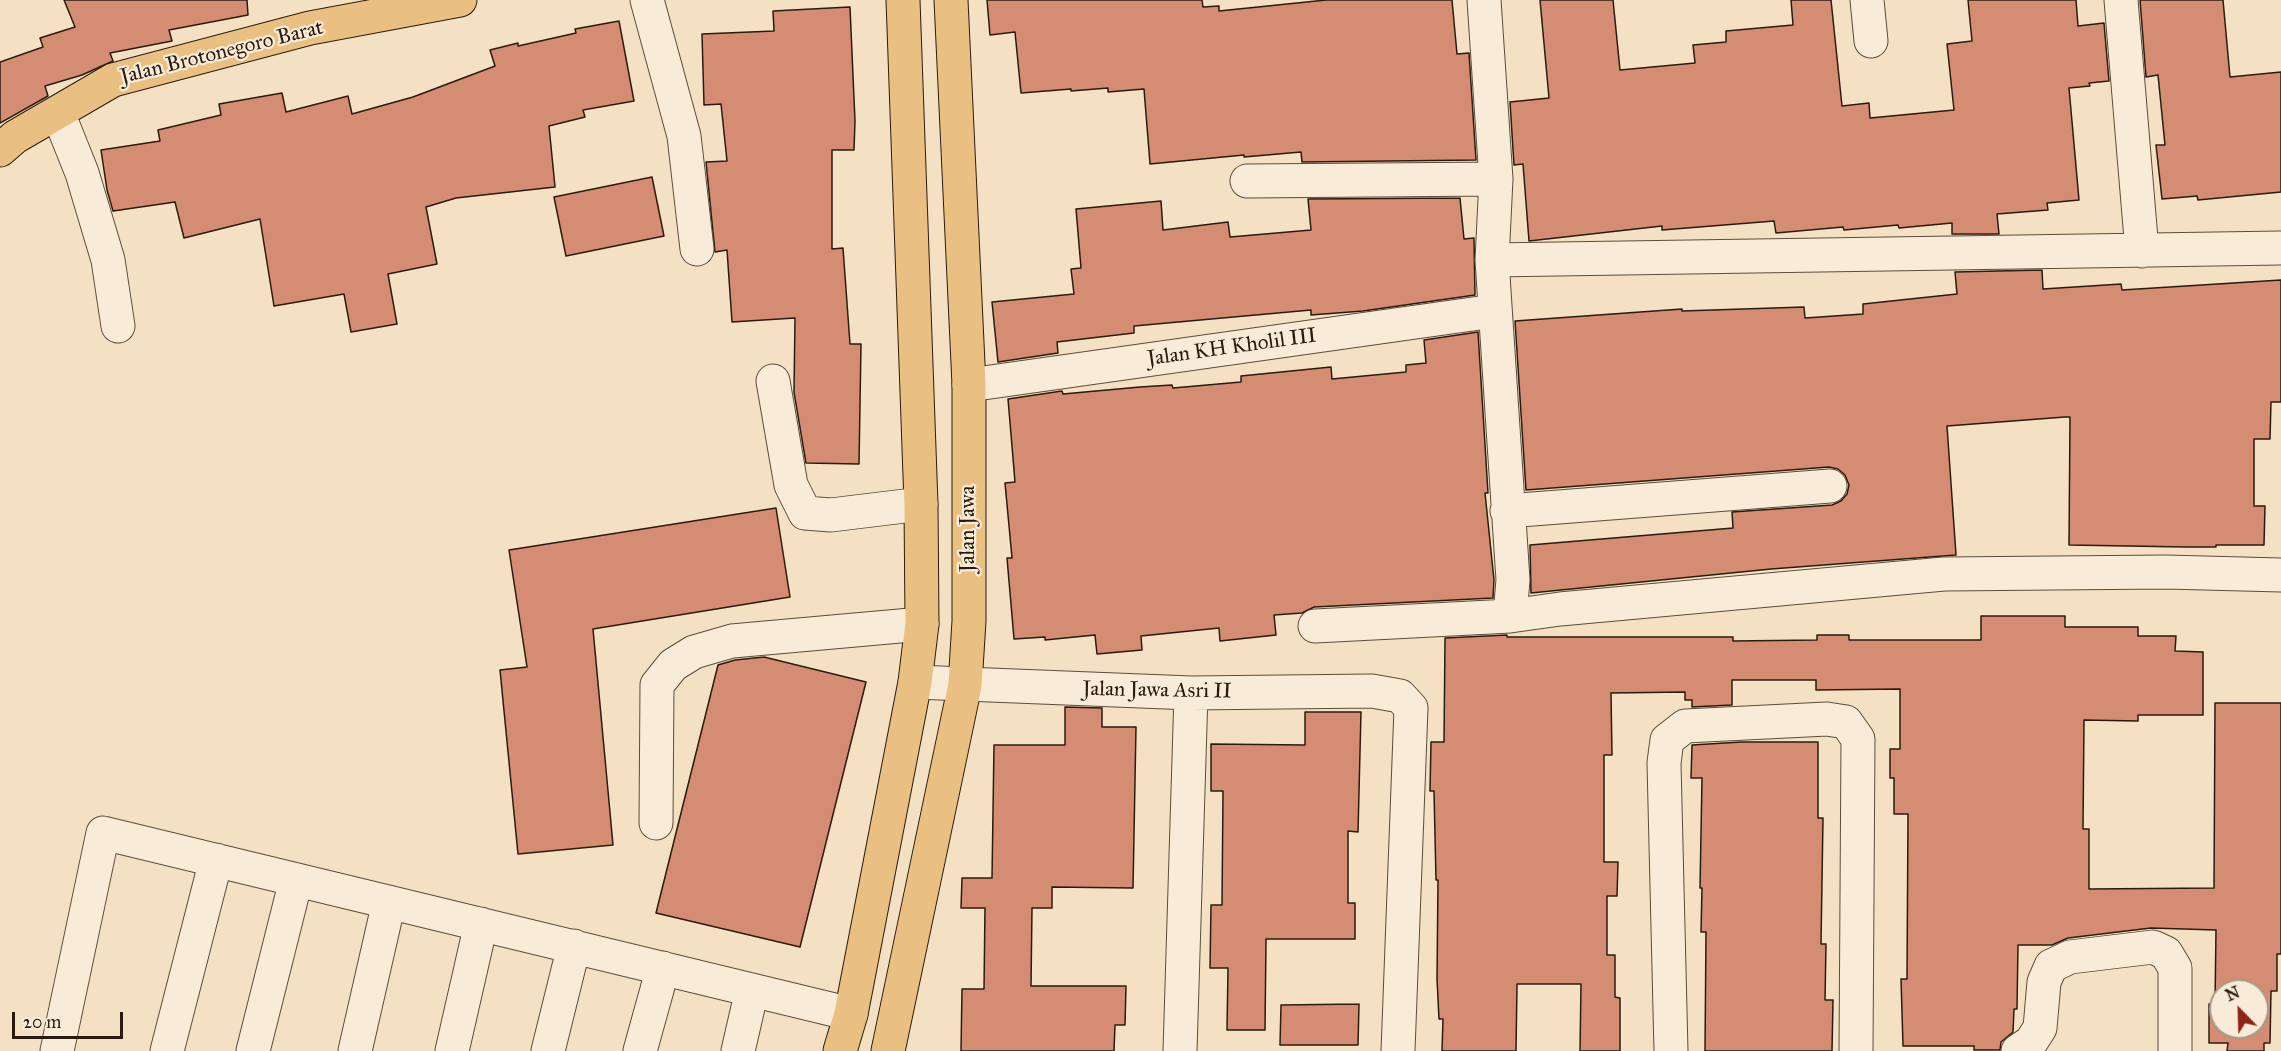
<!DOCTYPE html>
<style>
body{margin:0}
#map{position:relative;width:2281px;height:1051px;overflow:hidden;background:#f4e1c3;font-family:"IM FELL Great Primer",serif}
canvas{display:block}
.north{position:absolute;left:2209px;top:979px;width:60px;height:60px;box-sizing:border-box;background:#f8ecd8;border:2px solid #a69887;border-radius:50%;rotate:337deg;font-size:16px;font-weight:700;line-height:24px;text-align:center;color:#2a1b0e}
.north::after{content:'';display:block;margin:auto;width:21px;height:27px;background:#8f2418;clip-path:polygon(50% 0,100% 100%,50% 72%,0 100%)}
.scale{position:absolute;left:12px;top:1012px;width:111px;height:27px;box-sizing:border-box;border:3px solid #2a1b0e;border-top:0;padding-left:8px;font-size:18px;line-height:21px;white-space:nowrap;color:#2a1b0e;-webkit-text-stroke:4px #f8ecd8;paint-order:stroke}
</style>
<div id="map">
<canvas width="2281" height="1051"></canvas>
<div class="north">N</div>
<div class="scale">20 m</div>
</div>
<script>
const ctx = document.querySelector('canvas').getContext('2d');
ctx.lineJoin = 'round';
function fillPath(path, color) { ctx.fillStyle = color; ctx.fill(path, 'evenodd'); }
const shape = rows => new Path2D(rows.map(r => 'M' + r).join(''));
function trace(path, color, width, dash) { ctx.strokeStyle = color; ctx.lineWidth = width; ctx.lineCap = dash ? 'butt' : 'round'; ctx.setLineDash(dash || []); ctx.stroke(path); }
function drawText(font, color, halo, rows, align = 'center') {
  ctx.font = font + ' "IM FELL Great Primer",serif'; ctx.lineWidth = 4.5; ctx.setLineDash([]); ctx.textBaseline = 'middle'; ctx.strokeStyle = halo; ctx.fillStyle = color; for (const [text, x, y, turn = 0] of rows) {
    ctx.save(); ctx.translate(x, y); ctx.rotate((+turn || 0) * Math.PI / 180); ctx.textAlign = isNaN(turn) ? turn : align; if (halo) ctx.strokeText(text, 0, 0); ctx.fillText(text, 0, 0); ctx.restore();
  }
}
const building = shape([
 [64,0,247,0,248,15,169,30,172,41,110,53,113,61,82,75,45,86,48,96,0,123,0,62,43,47,40,38,75,27,64,0],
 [987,0,1202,0,1203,7,1219,6,1219,11,1326,0,1452,0,1457,54,1469,53,1476,160,1302,162,1301,152,1244,157,1244,155,1150,164,1144,89,1108,92,1108,88,1071,91,1071,89,1021,93,1015,32,990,35,987,0],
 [1540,0,1613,0,1620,70,1695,63,1693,45,1726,42,1726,31,1793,25,1791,0,1831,0,1842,106,1869,103,1870,118,1954,110,1947,44,1972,41,1968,0,2076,0,2078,26,2104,23,2109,81,2089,83,2090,86,2069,88,2079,200,2047,203,2048,210,1997,214,1999,234,1952,234,1952,223,1899,228,1898,225,1844,230,1843,227,1776,233,1774,221,1662,230,1662,226,1529,241,1523,164,1514,165,1510,102,1549,98,1540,0],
 [2140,0,2223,0,2230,77,2281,72,2281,192,2198,200,2197,196,2162,199,2156,145,2165,145,2158,75,2146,77,2140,0],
 [850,7,855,121,854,150,832,150,832,249,843,248,850,344,861,344,859,464,806,463,794,392,795,318,732,322,727,250,715,252,706,162,727,161,721,104,704,105,702,34,774,31,773,11,850,7],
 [619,21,634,101,583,110,585,117,549,126,555,187,456,198,426,207,437,264,388,274,397,324,351,332,344,294,274,306,260,219,184,238,175,202,113,211,107,190,101,150,160,141,158,130,221,115,219,104,282,93,286,112,348,96,352,114,413,97,495,66,490,50,518,43,518,46,576,33,575,29,619,21],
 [652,177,664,236,566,256,554,197,652,177],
 [1460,198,1464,239,1474,238,1475,295,1363,311,1311,315,1311,310,1134,326,1134,333,1057,342,1058,353,998,362,992,302,1074,294,1071,269,1081,268,1076,209,1161,201,1163,230,1228,222,1230,237,1311,230,1308,199,1460,198],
 [2042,270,2043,289,2121,284,2122,290,2281,280,2281,402,2271,402,2270,439,2254,439,2254,506,2265,506,2264,545,2216,545,2216,547,2186,547,2069,545,2070,417,2065,417,1947,426,1956,555,1771,569,1531,593,1530,545,1733,528,1732,512,1832,505,1841,501,1847,494,1849,485,1845,475,1838,469,1829,467,1526,490,1515,321,1682,309,1682,311,1804,307,1805,318,1863,314,1863,304,1957,294,1955,272,2042,270],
 [1478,332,1488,493,1485,493,1494,580,1493,598,1314,607,1302,613,1274,615,1276,635,1220,641,1219,628,1141,636,1142,650,1097,654,1095,635,1045,640,1045,637,1014,639,1007,558,1012,558,1005,483,1015,482,1008,399,1062,391,1063,394,1140,387,1172,385,1173,388,1241,382,1241,376,1331,367,1332,379,1406,372,1406,365,1426,363,1424,340,1478,332],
 [776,508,790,597,593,629,613,845,518,854,500,670,527,667,509,550,776,508],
 [1981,616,2065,616,2065,627,2138,627,2138,636,2176,636,2175,651,2203,652,2203,715,2138,715,2138,721,2084,720,2083,829,2089,829,2089,889,2214,888,2215,703,2281,703,2281,954,2277,954,2277,991,2271,991,2270,1043,2264,1043,2264,1051,2227,1051,2228,1043,2209,1043,2209,1004,2215,1004,2216,930,2151,928,2068,938,2052,945,2018,945,2017,1009,2014,1009,2013,1032,2001,1042,2000,1050,1974,1050,1974,1046,1903,1046,1901,979,1907,979,1908,814,1894,814,1894,778,1890,778,1890,749,1900,749,1900,689,1816,690,1816,680,1732,680,1732,705,1692,707,1692,700,1685,700,1685,692,1611,693,1612,755,1604,755,1604,862,1618,862,1617,896,1607,896,1607,955,1615,955,1615,997,1620,998,1620,1051,1580,1051,1581,984,1517,984,1516,1051,1442,1051,1443,1019,1439,1019,1437,979,1438,880,1436,880,1434,791,1430,791,1431,742,1444,742,1445,638,1507,635,1507,637,1733,637,1733,641,1817,640,1817,635,1849,635,1849,640,1981,640,1981,616],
 [2221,991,2257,991,2257,1027,2221,1027,2221,991],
 [764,657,866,682,800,947,656,913,718,665,735,660,764,657],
 [1065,707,1102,708,1102,727,1136,727,1133,888,1052,887,1052,908,1032,908,1031,986,1126,986,1125,1025,1115,1025,1114,1051,961,1051,962,989,984,989,985,908,961,908,962,878,992,878,994,745,1065,745,1065,707],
 [1305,712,1361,712,1358,832,1348,831,1348,903,1355,903,1355,939,1266,939,1265,1030,1227,1030,1228,968,1210,968,1211,905,1222,905,1223,791,1211,791,1211,744,1305,745,1305,712],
 [1741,742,1818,742,1818,818,1823,818,1821,944,1826,944,1825,1000,1833,1000,1832,1051,1705,1051,1706,932,1701,932,1702,888,1700,888,1702,778,1691,778,1692,745,1741,742],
 [1359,1004,1358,1045,1280,1045,1281,1005,1359,1004]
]);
fillPath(building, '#d48c73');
trace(building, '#2a1b0e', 1.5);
const minor = shape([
 [647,0,684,136,697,249],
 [1484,0,1496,179,1492,260,1513,580,1510,616,1560,609,1944,574,2166,572,2281,575],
 [1867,0,1871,41],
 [2121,0,2142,251],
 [58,113,82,173,108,260,118,326],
 [1247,181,1496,179],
 [1492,260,2281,248],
 [773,381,791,485,805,513,831,515,921,504],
 [969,385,1494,311],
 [1507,511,1830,486],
 [1315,626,1510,616],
 [915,682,1191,693,1372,691,1400,696,1411,708,1398,1051],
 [656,823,657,685,673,665,694,652,732,641,922,624],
 [57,1051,103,833,851,1014],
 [167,1051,216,860],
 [253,1051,296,880],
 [355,1051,389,902],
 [452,1051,481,924],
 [548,1051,574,946],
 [640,1051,663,968],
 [738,1051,752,990],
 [1180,1051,1191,693],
 [1671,1051,1664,763,1667,740,1685,726,1827,719,1846,722,1858,739,1856,1051],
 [2018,1051,2031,1042,2040,1028,2044,982,2051,966,2070,957,2153,947,2166,953,2175,968,2175,1051]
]);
const major = shape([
 [0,150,15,137,113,80,310,28,460,0],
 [840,1051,851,1014,915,682,922,624,921,504,903,0],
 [888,1051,965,685,969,621,969,385,951,0]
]);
trace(minor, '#5c4c3b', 35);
trace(major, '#2a1b0e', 35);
trace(minor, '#f8ecd8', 33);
trace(major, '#eac082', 33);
drawText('21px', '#2a1b0e', '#f8ecd8', [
 ["Jalan Brotonegoro Barat",222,53,-14],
 ["Jalan KH Kholil III",1232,348,-8],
 ["Jalan Jawa",969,529,-90],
 ["Jalan Jawa Asri II",1157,691,1]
]);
</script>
